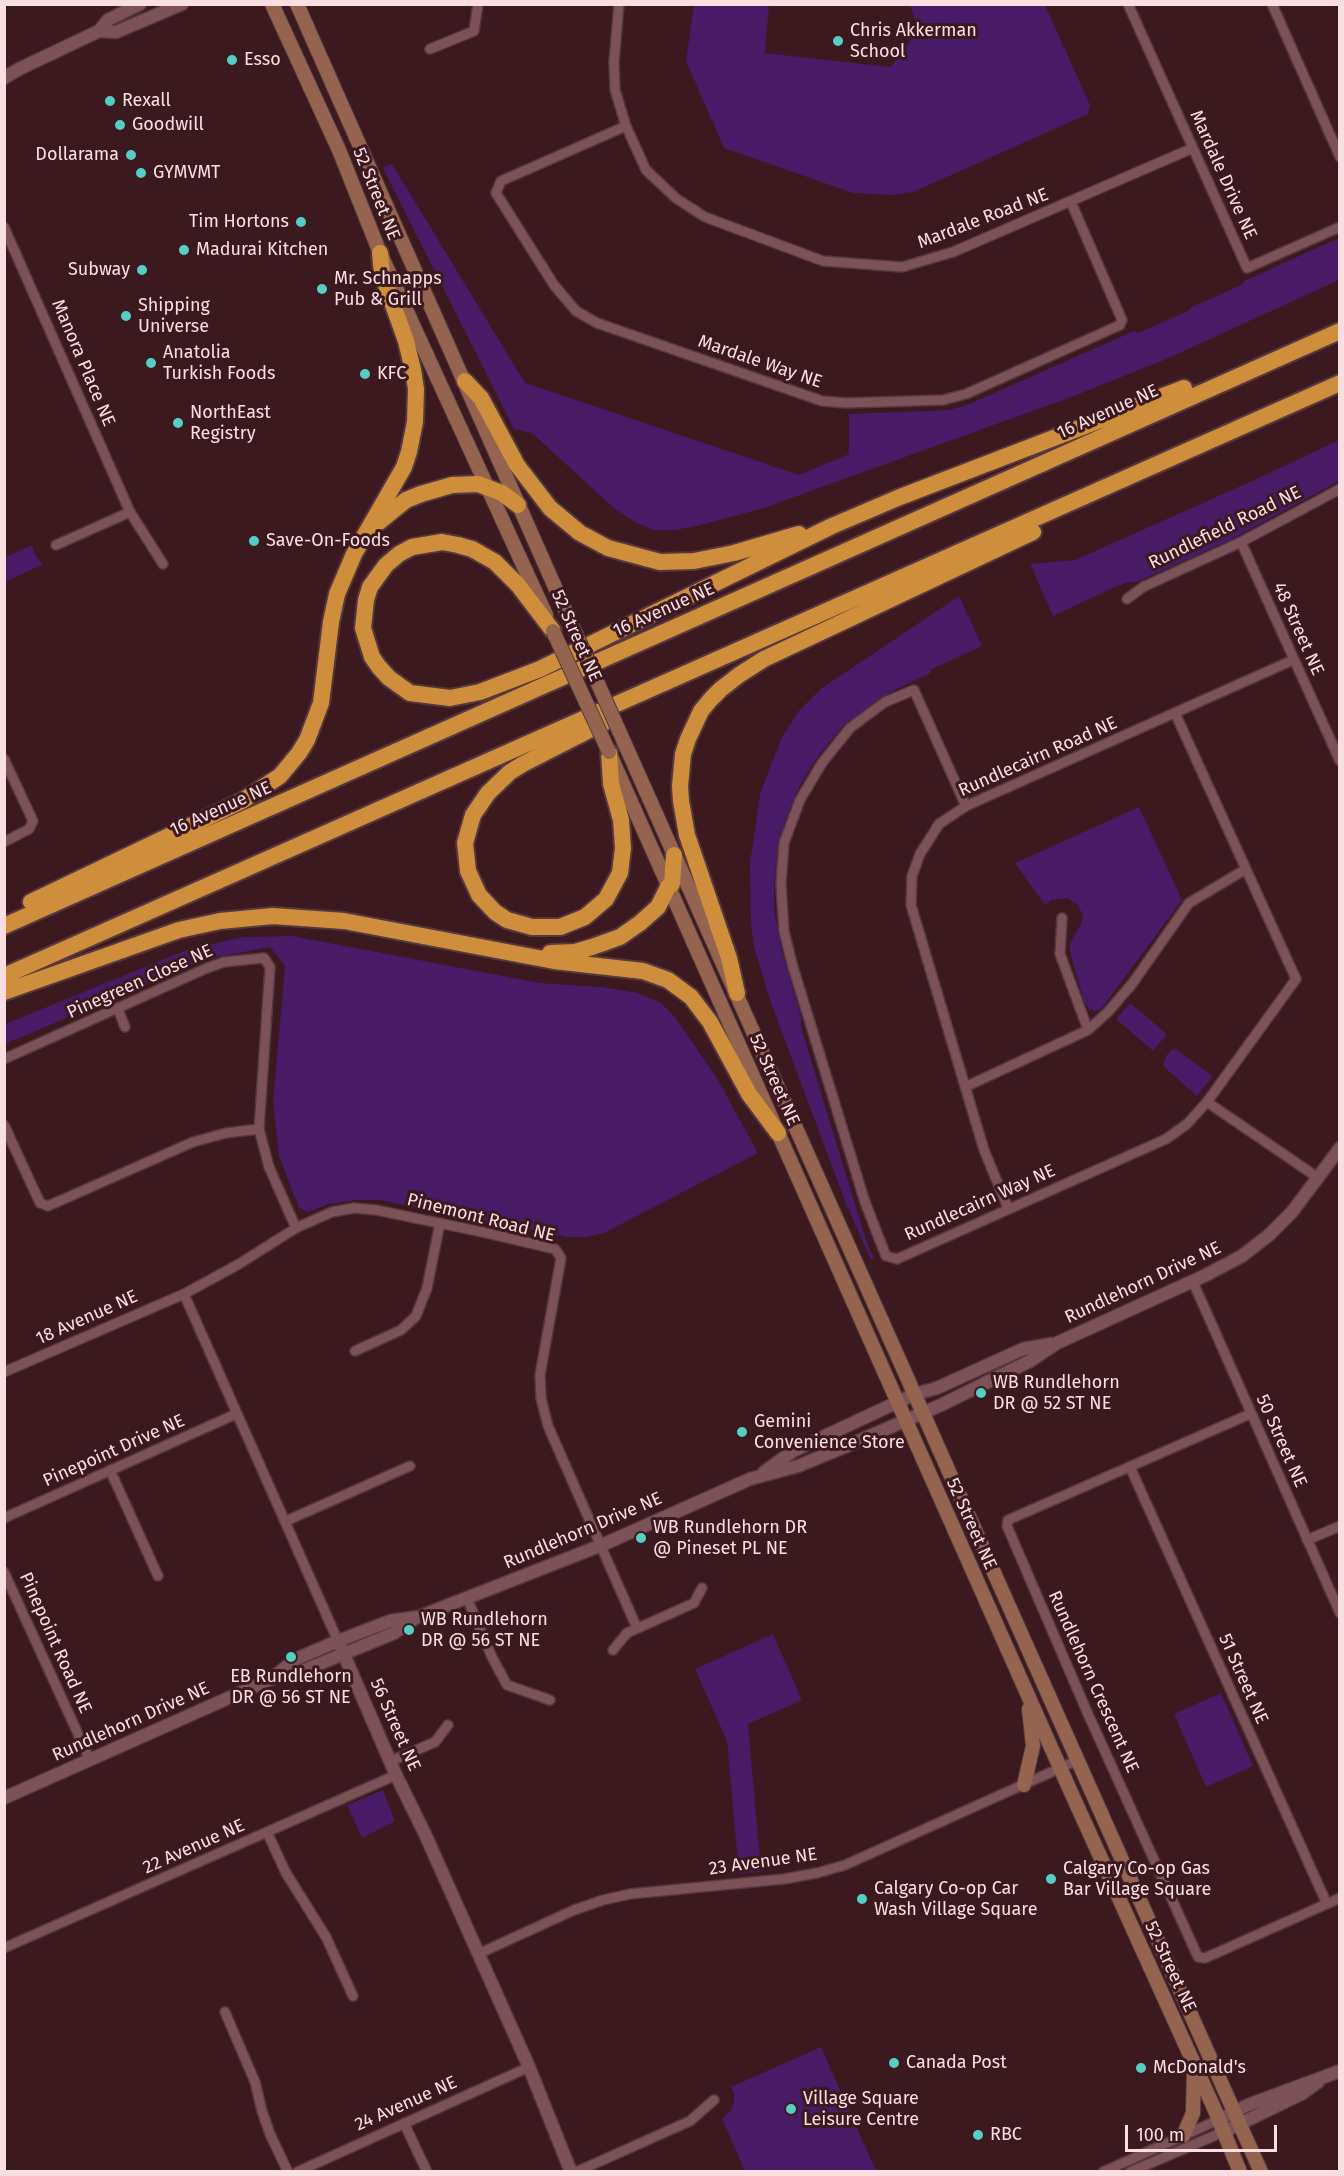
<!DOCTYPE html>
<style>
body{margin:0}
#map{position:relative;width:1344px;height:2176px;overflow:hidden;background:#3c181f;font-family:"Fira Sans",sans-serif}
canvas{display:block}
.frame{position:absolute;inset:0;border:6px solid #f9dfe2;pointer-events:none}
.scale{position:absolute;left:1125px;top:2125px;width:152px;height:27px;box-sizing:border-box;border:3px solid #f9dfe2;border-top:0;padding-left:8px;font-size:18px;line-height:21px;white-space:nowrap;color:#f9dfe2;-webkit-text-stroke:4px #3c181f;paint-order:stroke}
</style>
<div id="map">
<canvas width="1344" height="2176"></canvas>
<div class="frame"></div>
<div class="scale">100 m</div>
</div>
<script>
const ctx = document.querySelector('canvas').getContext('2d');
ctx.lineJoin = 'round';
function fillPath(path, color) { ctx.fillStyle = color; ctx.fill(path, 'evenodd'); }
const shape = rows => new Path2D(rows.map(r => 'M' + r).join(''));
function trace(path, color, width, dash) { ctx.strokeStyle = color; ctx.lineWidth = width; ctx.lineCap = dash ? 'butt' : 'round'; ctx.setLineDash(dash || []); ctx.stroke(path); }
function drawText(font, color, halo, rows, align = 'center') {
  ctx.font = font + ' "Fira Sans",sans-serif'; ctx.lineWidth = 6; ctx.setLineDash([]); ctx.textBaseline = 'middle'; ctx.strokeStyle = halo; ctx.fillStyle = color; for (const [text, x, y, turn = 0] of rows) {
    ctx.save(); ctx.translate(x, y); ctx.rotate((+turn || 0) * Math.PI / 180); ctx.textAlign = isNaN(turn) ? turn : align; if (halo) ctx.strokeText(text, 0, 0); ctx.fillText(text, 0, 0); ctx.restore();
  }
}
fillPath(shape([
 [694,4,769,5,765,53,891,67,918,30,910,5,1045,5,1090,105,1088,114,913,192,891,195,853,193,724,148,686,61],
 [392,164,525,383,799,475,849,454,849,414,949,410,967,405,1134,331,1138,333,1188,311,1192,307,1241,285,1246,280,1339,238,1339,280,1164,360,1074,396,761,509,697,526,675,530,653,530,637,523,616,510,532,433,514,429,383,168],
 [1339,440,1339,481,1230,540,1137,582,1129,582,1117,586,1053,616,1030,564,1075,560,1252,481],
 [32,545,35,555,43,564,5,582,5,557],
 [959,596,982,646,930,670,931,673,891,692,844,725,819,755,799,787,785,822,777,855,774,885,774,909,781,948,801,1017,801,1027,865,1237,874,1259,871,1260,846,1204,770,1000,754,947,751,923,750,863,760,794,781,739,798,712,822,688],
 [1139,807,1182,900,1102,1008,1095,1011,1089,1009,1084,1002,1070,952,1070,943,1081,924,1083,916,1078,905,1067,898,1052,900,1045,905,1015,863],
 [292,936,540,983,601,987,638,993,661,1003,675,1017,718,1080,758,1153,604,1233,586,1237,567,1237,379,1200,356,1200,329,1204,308,1212,299,1208,279,1156,273,1102,285,966,270,947,206,959,5,1044,5,1024,189,949,243,937],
 [1130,1003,1167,1034,1153,1051,1116,1019],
 [1174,1048,1213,1076,1197,1096,1163,1066,1166,1056],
 [773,1634,802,1700,748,1724,761,1872,739,1874,727,1741,695,1669],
 [1221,1693,1253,1766,1206,1787,1174,1714],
 [383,1790,395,1821,362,1838,347,1805],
 [821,2047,876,2171,745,2171,722,2119,731,2110,734,2103,734,2094,731,2087]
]), '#491a65');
const minor = shape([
 [619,4,614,62,615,90,626,126,646,170,677,199,705,217,823,261,902,267,953,252,1193,148],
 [1128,4,1247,268,1340,227],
 [1272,4,1340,157],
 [430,49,474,31,478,4],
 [626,126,501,181,496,193,554,285,576,311,597,323,822,401,846,403,943,400,966,394,1120,325,1122,320,1071,202],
 [4,227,130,512,163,564],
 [1241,542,1340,761],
 [56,545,130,512],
 [1127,599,1143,587,1241,542,1340,489],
 [4,759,33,821,29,829,4,842],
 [966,806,914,690,885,702,850,728,822,763,800,800,784,843,781,884,784,931,793,967,865,1202,886,1256,897,1259,1166,1139,1187,1124,1207,1102,1296,979,1175,713],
 [1062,918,1060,954,1088,1030],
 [118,1009,125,1027],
 [4,1059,207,968,224,962,264,958,270,967,259,1129,269,1167,296,1228],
 [965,1087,1088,1030,1108,1012,1132,984,1189,903,1246,869],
 [1207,1102,1317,1177],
 [4,1125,40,1203,48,1206,193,1142,226,1133,259,1129],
 [1008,1208,984,1150,911,905,912,876,920,854,939,824,966,806,1293,660],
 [1193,1282,1340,1613],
 [184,1294,338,1641],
 [355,1351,401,1330,416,1316,427,1288,440,1223],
 [4,1372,184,1294,239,1264,296,1228,332,1212,354,1208,376,1210,482,1232,555,1249,561,1258,540,1375,541,1398,548,1426,637,1628],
 [1250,1414,1008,1520,1007,1526,1088,1714,1198,1957,1205,1958,1340,1898],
 [1130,1467,1327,1904],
 [110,1470,158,1576],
 [4,1518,236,1414],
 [286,1521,410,1466],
 [1307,1540,1340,1526],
 [4,1572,90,1760],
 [467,1598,492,1657,507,1685,550,1700],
 [613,1650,627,1633,694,1603,702,1588],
 [391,1761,435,1742,448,1725],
 [267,1832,286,1873,326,1937,353,1996],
 [4,1948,396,1775],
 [478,1954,574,1910,603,1900,630,1894,784,1879,817,1873,845,1865,1078,1760],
 [225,2012,255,2082,262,2111,270,2134,288,2172],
 [404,2123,427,2172],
 [297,2172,529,2067],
 [576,2172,690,2121,714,2100],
 [1103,2172,1218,2120],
 [1130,2172,1223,2132]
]);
const tertiary = shape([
 [99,31,108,20,140,4],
 [4,78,19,69,99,31,116,32,182,4],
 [764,1472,793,1451,915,1394,937,1388,1023,1349,1051,1344],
 [338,1641,396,1775,425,1834,529,2067,571,2172],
 [271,1679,296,1659,338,1641,390,1621,418,1617,602,1545,750,1479,798,1466,854,1443,941,1405,1030,1361,1057,1343,1204,1276,1242,1256,1269,1235,1292,1212,1340,1148],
 [4,1798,271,1679,302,1671,394,1633,414,1619],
 [1218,2120,1248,2105,1340,2071],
 [1223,2132,1303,2093,1318,2082]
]);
const secondary = shape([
 [272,4,339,150,380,253,546,615],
 [297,4,570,621],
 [624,742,1261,2172],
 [612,759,1070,1790,1214,2108,1240,2172],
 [1024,1785,1033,1746,1029,1709],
 [1183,2136,1193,2113,1194,2069]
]);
const motorway = shape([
 [465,381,481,398,517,465,550,508,580,533,608,548,660,562,694,561,734,553,799,534],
 [379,522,406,500,421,494,452,485,478,484,502,493,518,505],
 [553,631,518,585,495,562,472,549,458,545,442,542,412,547,399,554,386,565,370,587,366,600,363,628,372,657,379,667,389,678,410,693,450,698,480,692,540,669,832,526,900,497,1184,388],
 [609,752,611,784,621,820,623,848,620,873,606,899,585,917,560,927,532,927,507,920,495,912,479,895,468,871,465,843,473,815,488,793,510,772,523,764,611,719],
 [31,902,242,801,280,776,299,753,307,740,321,703,331,622,337,594,354,554,404,467,409,452,415,422,416,389,413,370,406,341,382,274,380,253],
 [4,926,1340,331],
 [550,953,575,952,592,947,620,937,640,923,658,907,668,887,672,884,674,855],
 [4,976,1340,383],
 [4,992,179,930,220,921,273,916,344,921,554,961,643,971,668,980,691,997,710,1022,749,1094,778,1133],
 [737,993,729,958,687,835,681,801,680,786,683,754,688,739,701,711,711,699,721,689,739,675,764,659,1033,532]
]);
trace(minor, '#55373d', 12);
trace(tertiary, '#55373d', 15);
trace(secondary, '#55373d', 16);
trace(motorway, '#55373d', 20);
trace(minor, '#7c5258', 9);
trace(tertiary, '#7c5258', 12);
trace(secondary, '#956450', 14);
trace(motorway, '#ce8e3c', 16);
const secondaryBridge = shape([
 [570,621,624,742],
 [553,631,609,752]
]);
trace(secondaryBridge, '#55373d', 16, []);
trace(secondaryBridge, '#956450', 14);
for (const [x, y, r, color] of [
 [838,41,6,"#55cec6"],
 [232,60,6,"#55cec6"],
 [110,101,6,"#55cec6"],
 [120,125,6,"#55cec6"],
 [131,155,6,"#55cec6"],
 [141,173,6,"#55cec6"],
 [301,222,6,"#55cec6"],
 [184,250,6,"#55cec6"],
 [142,270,6,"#55cec6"],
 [322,289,6,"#55cec6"],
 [126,316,6,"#55cec6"],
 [151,363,6,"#55cec6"],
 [365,374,6,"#55cec6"],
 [178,423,6,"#55cec6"],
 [254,541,6,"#55cec6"],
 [981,1393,6,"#55cec6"],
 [742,1432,6,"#55cec6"],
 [641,1538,6,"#55cec6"],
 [409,1630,6,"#55cec6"],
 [291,1657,6,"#55cec6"],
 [1051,1879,6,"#55cec6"],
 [862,1899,6,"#55cec6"],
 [894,2063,6,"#55cec6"],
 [1141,2068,6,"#55cec6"],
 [791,2109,6,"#55cec6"],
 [978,2135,6,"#55cec6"]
]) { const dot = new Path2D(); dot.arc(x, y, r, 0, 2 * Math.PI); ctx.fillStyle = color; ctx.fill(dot); trace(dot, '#3c181f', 2); }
drawText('18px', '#f9dfe2', '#3c181f', [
 ["Chris Akkerman",850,31],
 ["School",850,52],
 ["Esso",244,60],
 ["Rexall",122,101],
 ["Goodwill",132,125],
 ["Dollarama",119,155,"right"],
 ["GYMVMT",153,173],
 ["Tim Hortons",289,222,"right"],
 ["Madurai Kitchen",196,250],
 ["Subway",130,270,"right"],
 ["Mr. Schnapps",334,279],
 ["Pub & Grill",334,300],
 ["Shipping",138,306],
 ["Universe",138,327],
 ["Anatolia",163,353],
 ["Turkish Foods",163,374],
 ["KFC",377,374],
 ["NorthEast",190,413],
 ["Registry",190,434],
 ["Save-On-Foods",266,541],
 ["WB Rundlehorn",993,1383],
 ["DR @ 52 ST NE",993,1404],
 ["Gemini",754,1422],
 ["Convenience Store",754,1443],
 ["WB Rundlehorn DR",653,1528],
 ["@ Pineset PL NE",653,1549],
 ["WB Rundlehorn",421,1620],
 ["DR @ 56 ST NE",421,1641],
 ["EB Rundlehorn",291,1677,"center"],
 ["DR @ 56 ST NE",291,1698,"center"],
 ["Calgary Co-op Gas",1063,1869],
 ["Bar Village Square",1063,1890],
 ["Calgary Co-op Car",874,1889],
 ["Wash Village Square",874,1910],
 ["Canada Post",906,2063],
 ["McDonald's",1153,2068],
 ["Village Square",803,2099],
 ["Leisure Centre",803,2120],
 ["RBC",990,2135]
], 'left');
drawText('18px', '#f9dfe2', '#3c181f', [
 ["Mardale Drive NE",1223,175,66],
 ["52 Street NE",376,194,68],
 ["Mardale Road NE",983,219,-21],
 ["Mardale Way NE",760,362,19],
 ["Manora Place NE",83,363,67],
 ["16 Avenue NE",1108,412,-24],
 ["Rundlefield Road NE",1225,528,-26],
 ["16 Avenue NE",664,610,-24],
 ["48 Street NE",1298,629,66],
 ["52 Street NE",576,636,66],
 ["Rundlecairn Road NE",1038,757,-24],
 ["16 Avenue NE",221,809,-24],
 ["Pinegreen Close NE",140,982,-24],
 ["52 Street NE",774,1080,66],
 ["Rundlecairn Way NE",980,1203,-24],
 ["Pinemont Road NE",481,1218,14],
 ["Rundlehorn Drive NE",1143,1283,-25],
 ["18 Avenue NE",87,1318,-24],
 ["50 Street NE",1281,1441,66],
 ["Pinepoint Drive NE",114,1451,-24],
 ["52 Street NE",971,1524,66],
 ["Rundlehorn Drive NE",583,1531,-23],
 ["Pinepoint Road NE",55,1643,66],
 ["51 Street NE",1243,1679,66],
 ["Rundlehorn Crescent NE",1093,1682,66],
 ["Rundlehorn Drive NE",131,1722,-24],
 ["56 Street NE",395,1725,66],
 ["22 Avenue NE",194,1847,-24],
 ["23 Avenue NE",763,1862,-8],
 ["52 Street NE",1170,1967,65],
 ["24 Avenue NE",406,2104,-24]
]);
</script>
